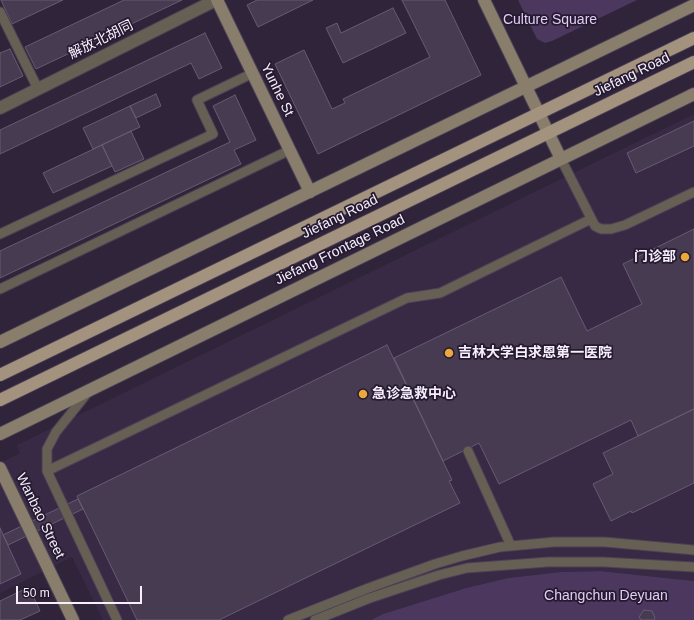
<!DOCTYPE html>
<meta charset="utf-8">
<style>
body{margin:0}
#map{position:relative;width:694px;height:620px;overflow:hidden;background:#2f243a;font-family:Arial,sans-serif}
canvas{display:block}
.scale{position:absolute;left:16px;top:586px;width:126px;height:18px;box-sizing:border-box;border:2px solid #f6effe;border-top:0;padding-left:5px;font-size:12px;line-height:14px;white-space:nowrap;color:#f6effe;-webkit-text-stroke:3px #251a2f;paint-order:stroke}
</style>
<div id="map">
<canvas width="694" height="620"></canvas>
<div class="scale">50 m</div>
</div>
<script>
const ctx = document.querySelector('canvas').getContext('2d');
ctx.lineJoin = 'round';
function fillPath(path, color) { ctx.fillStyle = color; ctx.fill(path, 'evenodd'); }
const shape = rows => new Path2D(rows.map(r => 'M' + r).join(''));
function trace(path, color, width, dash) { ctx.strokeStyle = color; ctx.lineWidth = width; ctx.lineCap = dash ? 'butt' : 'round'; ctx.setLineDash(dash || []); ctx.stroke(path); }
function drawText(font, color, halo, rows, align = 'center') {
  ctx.font = font + ' Arial,"Noto Sans SC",sans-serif'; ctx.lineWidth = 3.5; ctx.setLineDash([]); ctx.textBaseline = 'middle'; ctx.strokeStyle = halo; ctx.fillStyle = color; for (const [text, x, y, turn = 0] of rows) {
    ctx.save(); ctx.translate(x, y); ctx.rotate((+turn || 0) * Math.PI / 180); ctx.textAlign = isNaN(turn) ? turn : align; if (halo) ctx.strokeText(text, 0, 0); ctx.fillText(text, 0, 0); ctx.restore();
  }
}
fillPath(shape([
 [694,114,694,581,600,571,561,572,508,578,466,588,383,614,371,620,103,620,72,557,0,593,0,463,20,453,17,445]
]), '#382945');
fillPath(shape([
 [518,0,637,0,552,41,545,43,537,39],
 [600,571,694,581,694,620,371,620,383,614,466,588,508,578,561,572]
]), '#4c375f');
const building = shape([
 [1,0,63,0,12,24,1,0],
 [124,0,182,0,36,69,25,47,124,0],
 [257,0,313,0,258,27,247,5,257,0],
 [402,0,445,0,481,75,318,154,275,64,304,50,332,109,345,103,343,99,430,57,402,0],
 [393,8,406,33,343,63,326,28,337,23,341,33,393,8],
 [205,33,222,68,199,79,191,63,0,154,0,130,205,33],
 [10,49,23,76,0,87,0,53,10,49],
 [156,94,161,106,136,118,130,106,156,94],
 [235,95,256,140,234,150,241,164,0,278,0,251,230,142,213,106,235,95],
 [130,106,140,127,93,149,83,128,130,106],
 [694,121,694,146,636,173,627,153,694,121],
 [131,131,144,159,115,172,102,145,131,131],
 [102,145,112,166,53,193,43,173,102,145],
 [694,229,694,409,638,436,631,420,499,484,479,443,443,461,394,358,561,277,587,331,642,304,623,264,694,229],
 [387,345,452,480,449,481,460,503,219,620,137,620,77,496,387,345],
 [694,409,694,483,632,513,631,511,611,521,593,484,613,474,603,453,694,409],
 [78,499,83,509,8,545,3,535,78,499],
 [0,528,21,574,0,584,0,528],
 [29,587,40,611,20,620,0,620,0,601,29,587],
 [644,610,652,611,655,618,654,620,641,620,639,617,644,610]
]);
fillPath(building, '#473b52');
trace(building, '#675b73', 1);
const lane = shape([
 [0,12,38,89],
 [561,159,595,226,601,229,611,229,625,225,694,192],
 [0,234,213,134,197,100,253,73],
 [0,289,290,150],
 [88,392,56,432,47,449,47,471,117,620],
 [468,451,511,546],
 [47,471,407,298,440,293,591,219],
 [288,620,366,589,435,564,462,556,500,547,554,542,605,542,694,550],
 [315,620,370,598,439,575,467,568,548,562,603,562,694,567]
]);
const street = shape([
 [0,108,216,0]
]);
const secondary = shape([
 [217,0,310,192],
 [484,0,561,159],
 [0,342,694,5],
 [0,434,694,94],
 [0,468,73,620]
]);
const primary = shape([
 [0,375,694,38],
 [0,400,694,62]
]);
trace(lane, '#4b4055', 11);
trace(street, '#4b4055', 14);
trace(secondary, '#4b4055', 14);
trace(primary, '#4b4055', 14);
trace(lane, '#665f54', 9);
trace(street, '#665f54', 12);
trace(secondary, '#897d6c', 12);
trace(primary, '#a3937e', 12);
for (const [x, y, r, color] of [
 [685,257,5,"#eca93a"],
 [449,353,5,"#eca93a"],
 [363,394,5,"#eca93a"]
]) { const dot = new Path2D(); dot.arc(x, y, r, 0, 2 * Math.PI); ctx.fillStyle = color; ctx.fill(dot); trace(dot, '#251a2f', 1.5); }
drawText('14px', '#e2cdf6', '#251a2f', [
 ["Culture Square",550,20],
 ["Changchun Deyuan",606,596]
]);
drawText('14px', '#f6effe', '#251a2f', [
 ["解放北胡同",101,40,-26],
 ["Jiefang Road",632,75,-26],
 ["Yunhe St",277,90,64],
 ["Jiefang Road",340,217,-26],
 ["Jiefang Frontage Road",340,250,-26],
 ["Wanbao Street",40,516,64]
]);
drawText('bold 14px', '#f6effe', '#251a2f', [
 ["门诊部",676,257,"right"],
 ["吉林大学白求恩第一医院",458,353],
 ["急诊急救中心",372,394]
], 'left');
</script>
